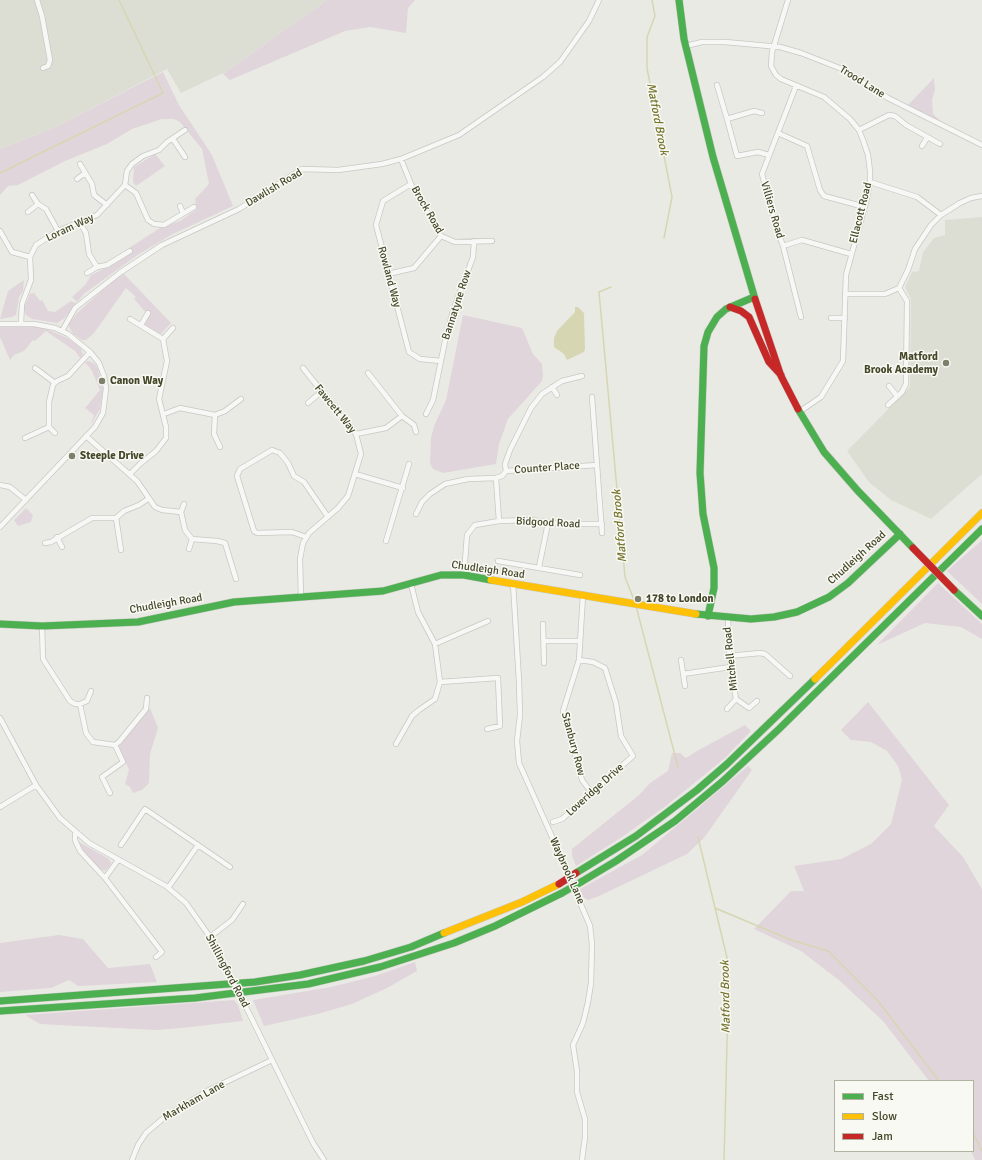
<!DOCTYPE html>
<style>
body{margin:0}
#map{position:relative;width:982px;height:1160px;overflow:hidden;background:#eaeae5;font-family:Signika,sans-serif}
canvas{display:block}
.legend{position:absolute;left:834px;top:1080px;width:140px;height:72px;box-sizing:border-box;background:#f9f9f3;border:1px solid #b1b2a2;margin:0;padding:5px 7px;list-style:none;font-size:12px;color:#444729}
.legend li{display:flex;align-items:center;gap:8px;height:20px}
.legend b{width:20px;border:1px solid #b1b2a2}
</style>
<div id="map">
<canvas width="982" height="1160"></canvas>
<ul class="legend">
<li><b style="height:5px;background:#4caf50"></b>Fast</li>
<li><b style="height:5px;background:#ffc107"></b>Slow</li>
<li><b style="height:5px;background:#c62828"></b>Jam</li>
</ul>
</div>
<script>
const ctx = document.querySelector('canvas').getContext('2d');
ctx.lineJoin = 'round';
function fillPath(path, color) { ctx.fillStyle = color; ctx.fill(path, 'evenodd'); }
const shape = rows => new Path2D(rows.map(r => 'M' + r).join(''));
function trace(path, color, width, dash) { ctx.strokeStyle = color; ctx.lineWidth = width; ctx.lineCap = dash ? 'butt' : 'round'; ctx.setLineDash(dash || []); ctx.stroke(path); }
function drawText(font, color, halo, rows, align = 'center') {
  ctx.font = font + ' Signika,sans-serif'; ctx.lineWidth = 3; ctx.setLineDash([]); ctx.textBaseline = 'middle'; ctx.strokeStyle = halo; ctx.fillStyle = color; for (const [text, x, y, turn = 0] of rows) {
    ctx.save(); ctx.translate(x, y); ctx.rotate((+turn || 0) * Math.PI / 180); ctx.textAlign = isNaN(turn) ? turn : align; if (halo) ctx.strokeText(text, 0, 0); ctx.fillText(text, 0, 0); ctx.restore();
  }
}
fillPath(shape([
 [0,0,327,0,223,74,223,73,181,93,167,69,54,128,0,149],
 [982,217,982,474,931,519,891,500,869,482,847,451,910,387,911,299,905,287,912,272,919,271,923,252,934,238,945,235,945,220]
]), '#ddded3');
fillPath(shape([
 [327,0,415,0,408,8,406,33,370,27,345,31,230,80,223,74],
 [163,72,179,105,212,155,233,206,173,234,139,254,85,293,77,302,72,297,86,284,91,275,114,264,129,254,129,248,160,228,180,221,197,209,195,199,209,184,202,149,180,122,174,119,162,119,132,129,107,144,65,161,18,185,8,186,0,195,0,149,54,128],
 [934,78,935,90,932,100,933,114,944,124,907,106],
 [155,154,165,166,136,186,133,182,134,167],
 [124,274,171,323,161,334,145,325,143,323,148,315,134,299,136,297,126,288,94,333,86,340,82,340,73,334,68,325,77,313,115,279],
 [24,280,23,291,19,297,16,315,12,317,0,319,8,291],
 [34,293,40,301,42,300,48,311,55,312,71,301,76,303,65,318,57,323,32,319,26,315,24,308,30,294],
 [463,315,522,328,533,354,542,364,543,376,542,381,508,419,499,444,496,464,443,473,433,469,430,463,431,438,434,426,446,400],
 [21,325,44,328,67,338,81,348,83,355,80,358,75,351,46,331,35,341,33,340,24,351,14,355,10,360,0,337,0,327],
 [89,361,95,364,98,369,103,389,100,409,90,426,94,415,85,408,100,390,92,371,85,362],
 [26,508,33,515,31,522,18,526,14,520],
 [982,540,982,604,947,571],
 [938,583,982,624,982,639,961,627,925,623,877,645],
 [868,702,949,805,934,826,963,857,982,889,982,1160,975,1160,971,1151,973,1151,973,1081,929,1081,883,1021,840,981,801,951,754,929,791,891,804,891,794,866,841,859,871,844,891,824,902,780,898,766,887,751,871,742,851,740,841,730],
 [150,708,158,728,150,754,149,783,142,790,133,793,130,787,125,784,129,770,119,746],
 [745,725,751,731,725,758,666,806,622,837,576,866,572,856,572,849,639,795,650,783,668,771,672,753,680,753,686,758,697,751],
 [748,766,752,770,704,838,687,854,597,897,588,900,583,897,580,889,642,855],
 [79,842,109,859,111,863,109,867,105,871,100,869,85,854],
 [59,935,83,939,108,968,150,964,157,982,78,986,69,980,51,988,0,992,0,943],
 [415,962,417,971,387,988,352,1004,318,1014,264,1026,253,1000,331,987,375,976],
 [234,1000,238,1005,243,1021,181,1028,157,1030,40,1024,25,1015]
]), '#e0d5db');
fillPath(shape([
 [575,307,578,307,584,313,585,349,584,352,567,360,564,354,554,347,554,338,557,331,575,312]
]), '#d7d6b2');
trace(shape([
 [652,0,655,16,647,37,647,68,672,197,664,238],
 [0,173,163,93,119,0],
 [611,287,599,292,625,577,634,600],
 [636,606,678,767],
 [698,837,729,966,724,1160],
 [715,908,791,940,828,951,878,1001,939,1081],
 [973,1133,982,1151]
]), '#d7d6b2', 1.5);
const street = shape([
 [37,0,42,16,50,60,48,66,43,68],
 [788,0,772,52,771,66,776,75,781,79,824,97,850,119,859,130,863,140,868,155,870,171,870,182,866,202,846,275,843,361,821,397,799,412],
 [686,46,702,42,725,42,780,47,801,53,842,69,888,98,982,145],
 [717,85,727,119,754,111,762,113],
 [796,86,762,174,775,223,783,246,802,240,851,254],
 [727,119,737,156,758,152,769,155],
 [859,130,889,115,895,116,906,125,940,144],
 [778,133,807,146,820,190,824,196,865,207],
 [173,139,185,157],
 [922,146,927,138],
 [401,159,411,184,441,236,455,242,492,241],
 [80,164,92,184,94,195,107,205],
 [77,179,85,173],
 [870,182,917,197,941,215],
 [411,184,383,201,376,225,409,352,420,359,441,361],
 [125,185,136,193,148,220,154,224,164,225,194,207],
 [32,195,38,204,46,209,58,231],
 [180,206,183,213],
 [28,212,38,204],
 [80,223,86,233,89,254,97,267,107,265,130,251],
 [0,231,12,252,30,257],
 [783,246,801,317],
 [87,273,97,267],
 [388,274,414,268,441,236],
 [845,294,885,294,899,288,908,270,915,249,931,225,941,215,960,203,971,198,982,196],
 [831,318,845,318],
 [130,319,163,339],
 [21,323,22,304,31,280,30,257,36,245,58,231,97,215,125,185,127,171,132,164,143,156,159,150,167,142,185,130],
 [0,324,34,324,55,328,68,334,90,352,99,363,104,376,106,388,103,413,95,427,0,527],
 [141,325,148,313],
 [62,331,75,308,121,272,162,245,239,209,302,169,338,170,382,164,401,159,459,135,543,77,560,62,589,21,599,0],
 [35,368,55,383],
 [368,373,402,416,414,425,416,432],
 [889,386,897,396],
 [552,387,557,395],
 [592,397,602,533],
 [308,403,321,392],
 [888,405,902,392,906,384,907,301,899,288],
 [164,414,180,408,215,415,225,411,241,399],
 [426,414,433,400,445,341,453,311,473,257,474,241],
 [215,415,214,434,220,447],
 [49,427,55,433],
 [356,434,386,428,402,416],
 [86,436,137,481,155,507,162,510,181,512,185,530,192,539,217,541,225,543,236,579],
 [25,438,49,427,49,402,53,385,57,381,68,376,90,352],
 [506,471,505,464,510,450,531,408,542,394,562,381,582,376],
 [130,474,140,464,156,451,166,438,166,427,159,399,167,361,163,339,173,328],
 [355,474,403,488],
 [0,485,10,487,26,500],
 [181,512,184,504],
 [416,514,422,502,430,494,445,484,468,479,496,478],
 [116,518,124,511,139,505,148,499],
 [116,518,121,550],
 [499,521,496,478,502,476,506,471,597,465],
 [57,537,62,547],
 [306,537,292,532,257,533,254,531,237,476,240,469,272,450,280,453,288,463,294,476,304,482,328,517],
 [386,541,409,464],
 [45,543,51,542,92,518,116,518],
 [189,549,192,539],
 [498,561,580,575],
 [539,567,548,523],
 [464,575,467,535,475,525,499,521,530,520,563,524,602,524],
 [513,583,519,681,520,715,517,741,519,763,570,877],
 [583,595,579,660,563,711,582,780,591,792],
 [301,598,300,559,303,543,309,533,338,508,348,496,361,454,356,434,303,368],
 [728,618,729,656,736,699],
 [543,624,544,663],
 [42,626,43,659,70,701,75,704,80,704,86,733,93,742,115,745,119,742,146,709,147,698],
 [544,641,580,641],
 [435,644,488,621],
 [729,656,760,653,765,654,790,676],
 [681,660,685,686],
 [683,674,730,667],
 [440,682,498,678,500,726,487,729],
 [80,704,87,701,91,691],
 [727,709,736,699,749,708,757,701],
 [0,718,36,785,60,818,89,843,166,886,186,903,210,937,224,964],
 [396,744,412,716,419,710,435,699,440,682,435,644,418,612,411,584],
 [110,793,102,777,123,762,115,745],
 [0,807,36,785],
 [553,822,562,819,633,756,621,736,616,703,605,668,593,662,579,660],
 [75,831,75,840,80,851,105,878,162,952,156,957],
 [121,845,145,809,198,845,168,888],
 [198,845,230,867],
 [105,878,118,860],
 [573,886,590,926,592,944,591,983,588,1002,583,1023,573,1045,577,1071,577,1092,585,1119,585,1137,582,1160],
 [210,937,232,920,243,904],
 [250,1015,313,1143,324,1160],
 [132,1160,138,1145,146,1133,166,1116,209,1090,272,1060]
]);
const fast = shape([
 [679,0,684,39,713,157,755,299],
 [798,409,824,452,858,491,913,548],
 [954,590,982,616],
 [696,614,751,619,774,617,797,612,829,597,848,583,900,534],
 [708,616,714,588,714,568,703,514,700,473,704,346,708,332,717,317,726,309,754,297],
 [0,624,42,626,138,622,234,602,383,591,441,575,464,575,491,580],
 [576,873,636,836,697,790,727,764,815,679],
 [581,882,616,861,675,821,723,781,779,729,982,529],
 [0,1001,255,982,300,975,364,961,411,947,444,933],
 [0,1011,195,998,308,984,380,967,454,943,495,926,562,893]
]);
const slow = shape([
 [491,580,696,614],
 [815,679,982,513],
 [444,933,522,902,559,884]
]);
const jam = shape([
 [755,299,781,376,798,409],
 [730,307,741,311,749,317,769,362,781,375]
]);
trace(street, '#c8c8c3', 6);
trace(fast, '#c8c8c3', 8);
trace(slow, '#c8c8c3', 8);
trace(jam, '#c8c8c3', 8);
trace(street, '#f7f7f5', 4.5);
trace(fast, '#4caf50', 7);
trace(slow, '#ffc107', 7);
trace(jam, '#c62828', 7);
const streetBridge = shape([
 [224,964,250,1015]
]);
const fastBridge = shape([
 [562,893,581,882]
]);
const jamBridge = shape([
 [913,548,954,590],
 [559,884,576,873]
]);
trace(streetBridge, '#c8c8c3', 6, []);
trace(fastBridge, '#c8c8c1', 8, []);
trace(jamBridge, '#c8c8c1', 8, []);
trace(streetBridge, '#f7f7f5', 4.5);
trace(fastBridge, '#4caf50', 7);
trace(jamBridge, '#c62828', 7);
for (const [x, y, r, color] of [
 [946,363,4,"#7e806b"],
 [102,381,4,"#7e806b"],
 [72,456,4,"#7e806b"],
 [638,599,4,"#7e806b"]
]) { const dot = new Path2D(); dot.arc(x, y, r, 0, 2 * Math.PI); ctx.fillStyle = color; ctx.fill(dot); trace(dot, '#f9f9f3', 1.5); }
drawText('11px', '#444729', '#f9f9f3', [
 ["Trood Lane",862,82,32],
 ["Dawlish Road",274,188,-31],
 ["Brock Road",427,210,60],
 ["Villiers Road",772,210,74],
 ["Ellacott Road",861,213,-76],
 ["Loram Way",70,228,-25],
 ["Rowland Way",389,277,75],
 ["Bannatyne Row",457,305,-72],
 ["Fawcett Way",335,409,51],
 ["Counter Place",547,468,-4],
 ["Bidgood Road",548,523,3],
 ["Chudleigh Road",857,558,-42],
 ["Chudleigh Road",488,570,8],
 ["Chudleigh Road",166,604,-10],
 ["Mitchell Road",731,659,-96],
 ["Stanbury Row",573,744,75],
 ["Loveridge Drive",595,790,-42],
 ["Waybrook Lane",567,871,66],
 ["Shillingford Road",227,971,62],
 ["Markham Lane",194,1101,-30]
]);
drawText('bold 11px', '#444729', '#f9f9f3', [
 ["Matford",938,357,"right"],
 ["Brook Academy",938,370,"right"],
 ["Canon Way",110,381],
 ["Steeple Drive",80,456],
 ["178 to London",646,599]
], 'left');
drawText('italic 12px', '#74732c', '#f9f9f3', [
 ["Matford Brook",657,119,79],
 ["Matford Brook",620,526,-95],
 ["Matford Brook",726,997,-91]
]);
</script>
